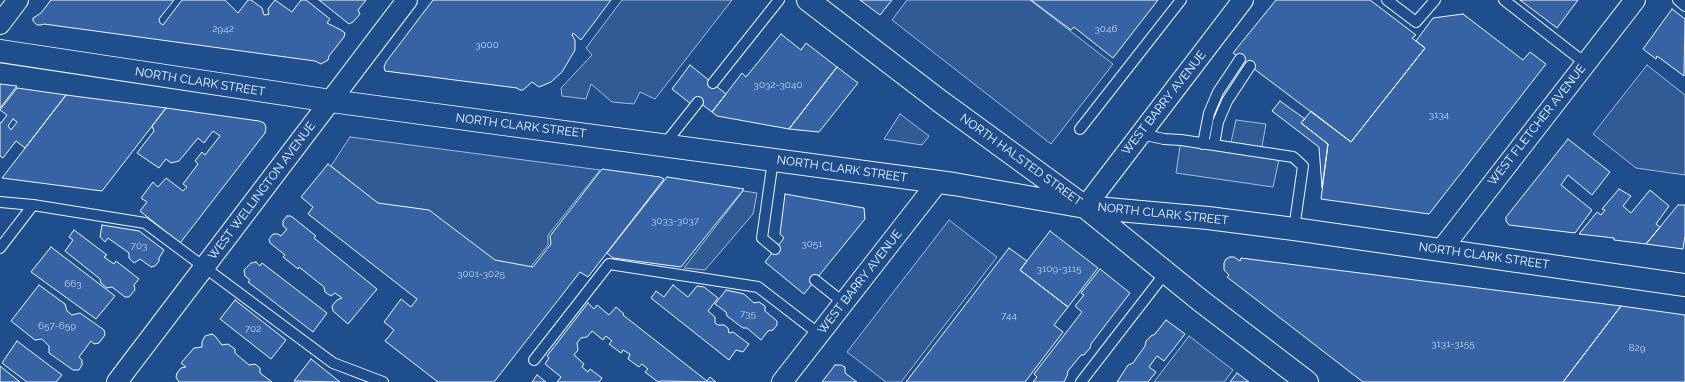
<!DOCTYPE html>
<style>
body{margin:0}
canvas{display:block;background:#1f4e8c}
</style>
<canvas width="1685" height="382"></canvas>
<script>
const ctx = document.querySelector('canvas').getContext('2d');
ctx.lineJoin = 'round';
function fillPath(path, color) { ctx.fillStyle = color; ctx.fill(path, 'evenodd'); }
const shape = rows => new Path2D(rows.map(r => 'M' + r).join(''));
function trace(path, color, width, dash) { ctx.strokeStyle = color; ctx.lineWidth = width; ctx.lineCap = dash ? 'butt' : 'round'; ctx.setLineDash(dash || []); ctx.stroke(path); }
function drawText(font, color, halo, rows, align = 'center') {
  ctx.font = font + ' Raleway,sans-serif'; ctx.lineWidth = 3; ctx.setLineDash([]); ctx.textBaseline = 'middle'; ctx.strokeStyle = halo; ctx.fillStyle = color; for (const [text, x, y, turn = 0] of rows) {
    ctx.save(); ctx.translate(x, y); ctx.rotate((+turn || 0) * Math.PI / 180); ctx.textAlign = isNaN(turn) ? turn : align; if (halo) ctx.strokeText(text, 0, 0); ctx.fillText(text, 0, 0); ctx.restore();
  }
}
const parking = shape([
 [622,0,732,0,655,99,640,92,634,104,612,102,591,84,586,99,562,96,561,88,592,55,586,48,622,0],
 [907,0,1030,0,1113,64,1051,144,892,20,907,0],
 [1647,65,1685,95,1685,175,1636,168,1593,134,1647,65],
 [900,114,929,136,922,145,884,139,900,114],
 [1236,120,1266,124,1261,152,1280,155,1273,187,1176,173,1181,140,1230,147,1236,120],
 [350,137,600,170,548,235,548,245,520,280,427,210,378,204,331,166,350,137],
 [743,191,757,193,753,214,705,270,684,268,743,191],
 [949,220,997,257,901,382,886,382,847,352,949,220],
 [1189,336,1233,370,1224,382,1154,382,1189,336]
]);
fillPath(parking, '#305b95');
trace(parking, '#a8bbd7', 1);
const building = shape([
 [51,0,174,0,159,19,160,23,163,25,182,0,225,0,238,13,248,0,251,0,262,8,264,15,269,14,268,9,275,0,292,12,301,0,306,0,330,19,327,23,341,30,345,33,344,37,329,56,328,60,321,64,315,61,44,24,41,25,37,25,33,21,33,18,41,13,51,0],
 [319,0,366,0,358,10,360,14,353,22,349,24,319,0],
 [433,0,611,0,581,40,573,33,572,35,575,40,575,50,562,72,551,82,539,87,532,82,523,90,520,90,517,88,385,71,384,67,386,62,433,0],
 [860,0,892,0,880,15,860,0],
 [1031,0,1158,0,1113,58,1074,27,1071,30,1031,0],
 [1276,0,1370,0,1416,35,1412,38,1425,48,1351,142,1233,53,1276,0],
 [1520,0,1578,0,1557,28,1520,0],
 [1672,9,1685,19,1684,76,1657,56,1656,59,1643,49,1672,9],
 [1463,14,1523,60,1530,52,1546,64,1429,214,1321,199,1328,144,1301,123,1311,111,1351,142,1425,48,1416,41,1433,18,1463,14],
 [781,34,801,50,806,43,837,67,789,129,717,116,712,112,742,73,746,77,781,34],
 [690,65,726,94,712,112,695,99,691,104,672,89,690,65],
 [837,67,858,83,819,132,789,129,837,67],
 [0,84,17,86,0,108,0,84],
 [17,88,66,95,25,148,16,141,3,158,0,156,0,122,1,123,7,115,0,110,17,88],
 [13,119,17,122,11,130,8,126,13,119],
 [66,95,166,108,102,191,2,178,66,95],
 [1280,101,1305,119,1301,123,1328,144,1322,188,1319,147,1272,111,1280,101],
 [166,108,259,121,264,123,266,127,265,133,180,243,140,211,147,202,141,198,153,182,158,187,166,178,183,191,187,187,183,184,198,164,195,161,202,152,205,155,220,136,213,131,204,143,198,138,179,161,171,163,166,159,159,168,137,153,154,131,152,126,166,108],
 [1568,139,1610,172,1592,195,1568,175,1561,185,1592,210,1575,233,1509,225,1506,221,1506,217,1568,139],
 [328,164,378,203,429,210,495,260,533,267,551,244,550,236,602,169,660,177,664,179,588,277,580,272,494,382,438,382,385,341,394,330,384,322,401,299,411,307,417,299,308,214,313,207,301,197,328,164],
 [667,177,744,189,681,267,613,258,607,253,667,177],
 [1619,189,1631,196,1623,206,1631,213,1650,190,1669,206,1656,224,1660,227,1646,244,1614,240,1614,238,1579,234,1597,212,1601,215,1605,210,1602,209,1619,189],
 [785,194,864,208,865,219,804,294,765,262,784,238,780,234,785,194],
 [1678,205,1685,205,1685,236,1683,249,1646,244,1678,205],
 [287,216,291,216,316,236,314,238,377,289,348,324,333,311,332,306,337,300,342,298,335,293,331,296,325,292,324,287,299,267,298,269,283,257,285,255,270,243,269,239,273,234,278,234,281,236,287,229,283,226,283,221,287,216],
 [102,225,139,231,164,250,159,258,159,261,155,266,151,267,140,259,134,263,129,258,129,253,108,238,105,242,100,237,102,225],
 [74,230,107,255,104,257,114,264,116,261,139,279,134,285,135,290,129,297,125,297,112,287,107,288,101,283,100,279,65,251,73,240,69,237,74,230],
 [1050,231,1098,268,1068,307,1020,270,1050,231],
 [51,247,115,296,96,319,31,272,51,247],
 [1009,248,1027,261,1020,270,1068,307,1054,325,1063,332,1025,382,906,382,1009,248],
 [1230,257,1234,257,1240,261,1241,258,1621,306,1563,382,1363,382,1227,277,1229,275,1224,270,1224,263,1226,259,1230,257],
 [256,262,260,266,262,263,327,313,313,332,248,282,250,280,245,276,244,270,251,263,256,262],
 [1100,269,1130,293,1091,344,1090,348,1084,355,1081,355,1068,371,1067,376,1064,382,1033,382,1037,377,1034,374,1082,312,1075,306,1084,295,1081,293,1100,269],
 [39,285,65,304,67,311,72,315,80,313,104,330,105,335,99,343,94,344,91,341,79,357,82,360,82,365,79,370,73,370,49,353,49,346,42,339,35,340,11,321,39,285],
 [673,285,688,297,697,286,704,287,718,298,708,311,715,317,715,323,718,325,724,325,728,328,729,333,733,332,749,344,743,352,736,350,729,360,651,298,656,291,664,297,673,285],
 [726,290,744,294,754,303,759,302,765,306,765,311,777,321,777,325,773,330,768,331,761,340,747,328,743,328,727,316,726,312,715,304,726,290],
 [235,300,286,340,271,359,220,319,235,300],
 [588,303,594,309,597,305,609,315,616,307,624,314,623,315,707,381,710,377,716,382,661,381,658,382,645,372,648,369,642,364,639,367,628,359,630,354,623,350,621,353,609,344,612,341,606,336,603,340,592,331,587,337,581,338,577,343,578,350,574,355,584,364,582,367,588,372,590,369,602,378,599,382,557,382,561,377,545,364,549,358,547,356,588,303],
 [1621,306,1685,315,1685,382,1563,382,1621,306],
 [1166,320,1185,334,1164,361,1157,356,1149,367,1156,372,1148,382,1117,382,1128,365,1133,363,1145,346,1146,341,1151,336,1155,334,1166,320],
 [212,334,215,336,222,345,228,344,235,349,235,353,249,365,255,364,260,368,260,373,272,382,179,382,176,377,177,373,181,368,186,367,181,363,194,348,202,347,202,342,205,336,212,334],
 [17,341,62,375,56,382,27,382,2,363,17,341],
 [311,359,340,382,294,381,311,359],
 [835,365,841,365,845,367,845,373,857,382,822,382,835,365],
 [0,366,20,382,0,382,0,366],
 [1237,373,1249,382,1230,382,1237,373],
 [537,375,546,382,532,382,537,375]
]);
fillPath(building, '#3563a3');
trace(building, '#f2f6ff', 1);
const service = shape([
 [1387,0,1416,22,1435,0],
 [1504,0,1585,63],
 [1678,0,1685,6],
 [713,83,779,0],
 [1080,129,1181,0],
 [1141,134,1164,139,1181,140,1293,157,1303,166,1294,229],
 [1203,144,1209,113,1218,92,1240,59],
 [664,145,698,102],
 [1214,145,1218,122,1227,101,1250,66],
 [773,160,762,238,775,249],
 [0,202,33,205,145,223,333,363,383,382],
 [0,248,33,205],
 [815,280,844,303],
 [534,360,609,264,758,287,819,334],
 [1081,382,1166,272]
]);
const minor = shape([
 [0,24,18,0],
 [1085,207,1243,0],
 [1441,250,1635,0],
 [117,382,407,0],
 [782,382,937,183]
]);
const secondary = shape([
 [808,0,941,102,1085,207,1201,301,1307,382],
 [0,51,331,101,954,184,1085,207,1208,218,1294,229,1685,285]
]);
trace(service, '#f2f6ff', 12);
trace(minor, '#f2f6ff', 22);
trace(secondary, '#f2f6ff', 24);
trace(service, '#1f4e8c', 10);
trace(minor, '#1f4e8c', 20);
trace(secondary, '#1f4e8c', 22);
drawText('10px', '#c3d1e8', null, [
 ["2942",223,29],
 ["3046",1106,29],
 ["3000",487,45],
 ["3032-3040",778,85],
 ["3134",1439,115],
 ["3033-3037",675,221],
 ["3051",812,244],
 ["703",139,246],
 ["3109-3115",1059,269],
 ["3001-3025",481,274],
 ["663",73,284],
 ["735",748,314],
 ["744",1009,316],
 ["657-659",57,326],
 ["702",253,329],
 ["3131-3155",1453,344],
 ["829",1637,348]
]);
drawText('12px', '#f2f6ff', '#1f4e8c', [
 ["NORTH CLARK STREET",200,82,9],
 ["WEST BARRY AVENUE",1164,103,-52],
 ["WEST FLETCHER AVENUE",1537,125,-52],
 ["NORTH CLARK STREET",521,126,7],
 ["NORTH HALSTED STREET",1021,160,36],
 ["NORTH CLARK STREET",842,169,8],
 ["WEST WELLINGTON AVENUE",262,191,-53],
 ["NORTH CLARK STREET",1163,214,6],
 ["NORTH CLARK STREET",1484,256,8],
 ["WEST BARRY AVENUE",860,282,-52]
]);
</script>
